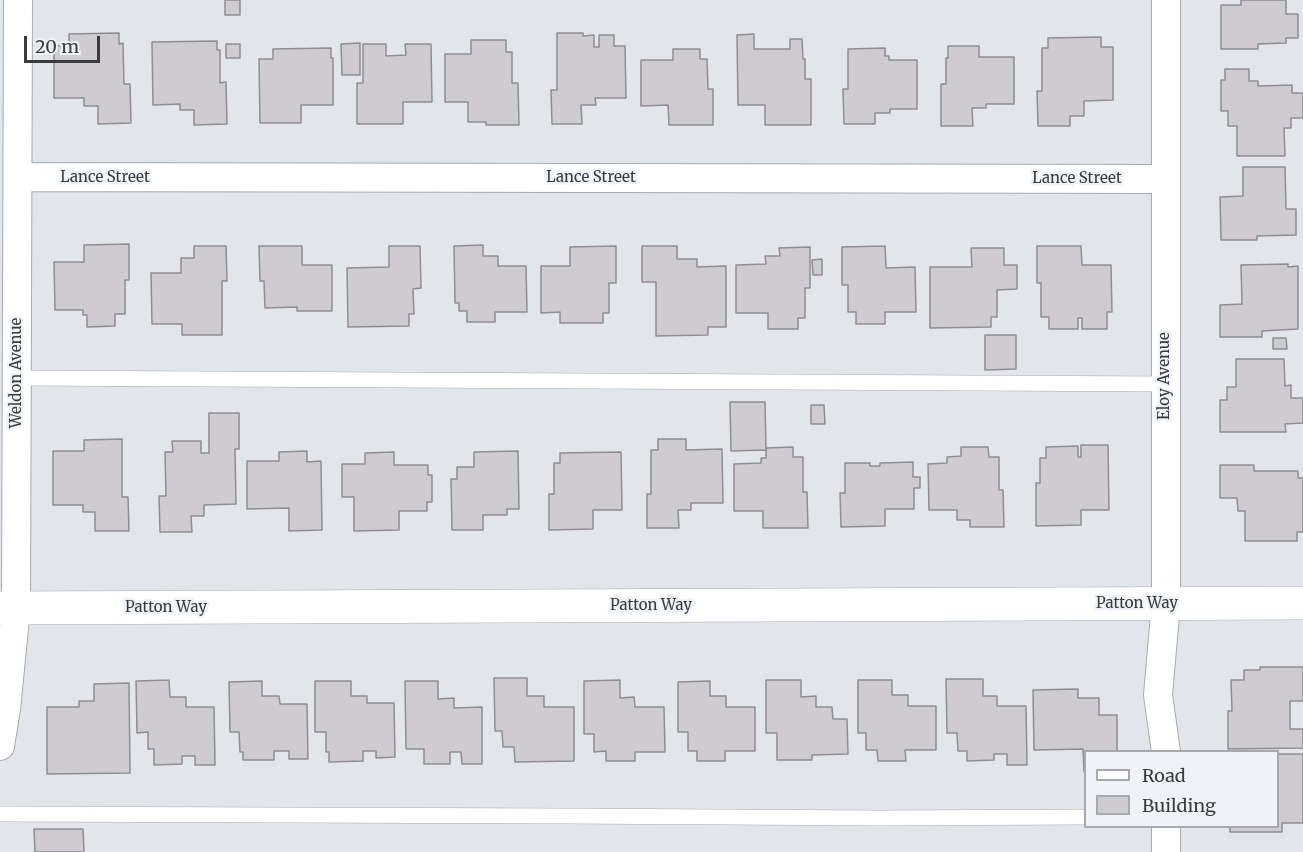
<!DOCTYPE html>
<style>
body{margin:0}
#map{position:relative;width:1303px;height:852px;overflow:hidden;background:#e2e6eb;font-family:Merriweather,serif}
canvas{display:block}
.legend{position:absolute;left:1084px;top:750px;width:195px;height:78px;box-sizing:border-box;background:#eff3f8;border:2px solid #a6a9ad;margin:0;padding:8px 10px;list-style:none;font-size:18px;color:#393b3c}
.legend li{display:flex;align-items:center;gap:12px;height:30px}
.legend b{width:30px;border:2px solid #a6a9ad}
.scale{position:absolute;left:24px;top:36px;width:76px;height:27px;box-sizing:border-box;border:3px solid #393b3c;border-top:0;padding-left:8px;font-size:18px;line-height:21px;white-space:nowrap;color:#393b3c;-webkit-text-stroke:4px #eff3f8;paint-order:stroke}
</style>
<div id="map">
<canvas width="1303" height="852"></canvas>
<ul class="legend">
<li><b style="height:8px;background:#fff"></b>Road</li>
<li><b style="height:16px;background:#cecbd1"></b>Building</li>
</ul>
<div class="scale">20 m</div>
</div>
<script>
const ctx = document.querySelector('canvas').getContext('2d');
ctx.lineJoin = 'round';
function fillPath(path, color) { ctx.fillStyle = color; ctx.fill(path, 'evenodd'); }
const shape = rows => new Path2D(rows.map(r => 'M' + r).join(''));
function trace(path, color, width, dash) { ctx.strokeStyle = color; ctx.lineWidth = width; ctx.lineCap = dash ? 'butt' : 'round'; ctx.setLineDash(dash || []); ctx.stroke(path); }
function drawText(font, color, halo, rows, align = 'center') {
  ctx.font = font + ' Merriweather,serif'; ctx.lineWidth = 5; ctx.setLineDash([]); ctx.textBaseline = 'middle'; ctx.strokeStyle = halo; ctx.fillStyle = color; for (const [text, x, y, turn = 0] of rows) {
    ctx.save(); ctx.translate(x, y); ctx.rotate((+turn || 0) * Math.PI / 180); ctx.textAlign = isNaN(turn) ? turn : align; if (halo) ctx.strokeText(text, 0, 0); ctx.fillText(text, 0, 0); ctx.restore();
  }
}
const building = shape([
 [225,0,240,0,240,15,225,15,225,0],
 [1241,0,1286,0,1286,14,1298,14,1298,38,1286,38,1286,43,1258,44,1258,49,1221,49,1221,5,1241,5,1241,0],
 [119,33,119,44,123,43,124,84,130,84,131,123,98,124,98,106,84,106,84,98,54,98,54,46,69,45,69,34,119,33],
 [557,33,583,33,583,36,594,35,594,47,599,47,599,35,614,35,614,46,625,46,626,98,595,98,596,105,581,105,582,124,552,124,551,90,557,90,557,33],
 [754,34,754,49,790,49,790,39,802,39,803,59,805,59,805,79,811,79,811,125,765,125,765,105,738,105,737,35,754,34],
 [1101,37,1101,47,1113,47,1113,100,1084,101,1084,116,1070,116,1070,126,1038,126,1037,91,1042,91,1042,48,1048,48,1048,38,1101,37],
 [471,40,506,40,506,52,512,52,512,83,518,83,519,125,486,125,486,122,468,122,468,102,445,102,445,54,471,54,471,40],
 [217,41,217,50,220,50,220,83,226,82,227,124,194,125,194,110,180,110,180,104,153,105,152,42,217,41],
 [360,43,360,75,342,75,341,44,360,43],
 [226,44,240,44,240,58,226,58,226,44],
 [363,44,386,44,386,56,406,55,405,44,431,44,432,102,403,102,403,124,357,124,357,83,363,83,363,44],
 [948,46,979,46,979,57,1014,57,1014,104,986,104,986,108,972,108,973,126,941,126,941,84,946,84,946,58,948,58,948,46],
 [331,48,331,58,333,58,333,105,301,105,301,123,260,123,259,59,273,59,273,49,331,48],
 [885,48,885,56,889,56,889,60,917,60,917,109,890,109,890,113,875,113,875,124,844,124,843,89,848,89,848,49,885,48],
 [673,49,700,49,700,59,707,59,708,89,713,89,713,125,669,125,668,105,641,106,641,60,673,60,673,49],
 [1225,69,1249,69,1249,81,1258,81,1258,86,1292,85,1292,93,1303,93,1303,118,1291,118,1291,128,1284,128,1285,156,1237,156,1237,126,1228,126,1228,111,1221,111,1221,80,1225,80,1225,69],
 [1243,167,1285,167,1286,209,1296,209,1296,235,1257,236,1257,240,1221,240,1220,197,1243,196,1243,167],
 [129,244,129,280,125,280,125,314,115,314,115,326,87,327,87,315,83,315,83,310,55,310,54,262,84,262,84,245,129,244],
 [483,245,483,256,498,256,498,266,526,266,527,312,495,312,495,322,467,322,467,311,459,311,459,303,455,303,454,246,483,245],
 [194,246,226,246,227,281,222,281,222,335,182,335,182,324,152,324,151,273,181,273,181,258,194,258,194,246],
 [259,246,302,246,302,265,332,265,332,311,297,311,297,307,265,308,264,281,260,281,259,246],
 [389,246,420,246,421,288,413,289,414,314,409,314,409,326,348,327,347,268,389,267,389,246],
 [616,246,616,283,609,283,609,313,603,313,603,323,560,323,560,312,541,313,541,266,570,266,570,247,616,246],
 [642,246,677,246,677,259,697,259,697,267,726,266,726,327,708,327,708,335,656,336,656,282,642,282,642,246],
 [885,246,886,268,915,267,916,312,885,312,885,324,856,324,856,312,848,312,848,285,842,285,842,247,885,246],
 [1037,246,1081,246,1082,265,1111,265,1112,312,1107,312,1107,329,1082,329,1082,318,1078,318,1078,329,1049,329,1049,317,1041,317,1041,283,1037,283,1037,246],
 [810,247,810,288,805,288,805,318,798,318,798,329,768,329,768,313,736,313,736,265,766,264,765,256,780,256,779,248,810,247],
 [971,248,1004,248,1004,265,1017,265,1017,289,997,290,997,317,991,317,991,327,930,328,930,267,972,267,971,248],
 [822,259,822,275,813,275,812,260,822,259],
 [1288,264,1288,267,1298,266,1298,329,1262,331,1262,337,1220,337,1220,305,1242,304,1241,265,1288,264],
 [985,335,1016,335,1016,369,985,370,985,335],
 [1273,338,1286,338,1287,349,1273,349,1273,338],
 [1236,359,1284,359,1285,386,1291,385,1291,398,1303,398,1303,423,1285,424,1286,432,1220,432,1220,400,1227,400,1227,387,1236,387,1236,359],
 [730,402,765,402,766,450,731,451,730,402],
 [811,405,824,405,825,424,811,424,811,405],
 [209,413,239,413,239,449,235,449,236,504,204,505,204,516,191,516,192,532,160,532,159,496,166,496,165,452,173,452,172,441,201,441,201,453,209,453,209,413],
 [122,439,122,497,128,497,129,531,95,531,95,512,83,512,83,505,53,505,53,451,84,451,84,440,122,439],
 [658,439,686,439,686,450,722,449,723,503,691,503,691,510,678,510,679,528,647,528,647,494,651,494,651,450,658,450,658,439],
 [1081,445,1108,445,1109,510,1081,510,1081,525,1036,526,1036,483,1040,483,1040,458,1046,458,1046,447,1078,446,1078,457,1081,457,1081,445],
 [793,447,793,457,803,457,803,492,807,492,808,528,763,528,763,511,734,511,734,464,761,463,761,458,766,458,766,448,793,447],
 [961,447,988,447,989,457,999,457,999,490,1003,490,1004,527,970,527,970,520,957,520,957,510,929,510,928,464,947,463,947,457,961,456,961,447],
 [307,451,307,462,321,461,322,530,289,531,289,508,247,509,247,461,279,461,279,452,307,451],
 [518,451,519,509,507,509,507,515,483,515,483,530,452,530,451,479,457,479,457,467,474,467,474,452,518,451],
 [394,452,394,465,428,465,428,475,432,475,432,502,427,502,427,511,399,511,399,530,354,531,354,497,342,497,342,464,365,464,365,453,394,452],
 [621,452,622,510,593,510,593,529,549,530,549,494,554,494,554,463,560,463,560,453,621,452],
 [913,462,913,477,920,477,920,488,914,488,914,509,885,509,885,526,841,527,840,493,845,493,845,463,870,463,870,466,880,466,880,463,913,462],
 [1220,465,1254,465,1254,471,1298,471,1298,478,1303,478,1303,532,1297,532,1297,541,1245,541,1245,511,1238,511,1237,498,1220,498,1220,465],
 [1260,667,1303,667,1303,701,1290,701,1290,729,1303,729,1303,748,1228,749,1228,711,1232,711,1231,680,1244,680,1244,670,1260,670,1260,667],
 [494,678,527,678,527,696,544,696,544,707,574,707,574,761,515,762,514,747,503,747,502,731,495,731,494,678],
 [946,679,983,679,983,696,997,696,997,706,1026,706,1027,765,1007,765,1007,754,994,754,994,760,967,761,967,751,958,751,957,733,947,733,946,679],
 [169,680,170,697,186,697,186,707,214,707,215,765,195,765,195,756,182,756,182,764,154,765,154,749,148,749,148,732,137,733,136,681,169,680],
 [620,680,620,698,634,697,635,707,664,707,665,752,635,752,635,761,606,761,606,751,594,752,594,734,584,734,584,681,620,680],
 [766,680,801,680,801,697,816,696,816,707,832,707,833,719,847,719,848,754,812,755,812,760,777,760,777,733,766,733,766,680],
 [858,680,892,680,892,695,908,695,908,706,936,706,936,750,905,750,906,761,878,761,877,750,866,750,866,733,858,733,858,680],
 [262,681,262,696,279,696,280,704,307,704,308,759,289,759,289,751,274,751,274,760,243,760,243,752,240,752,239,732,230,732,229,682,262,681],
 [315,681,351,681,351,696,367,696,367,703,394,703,395,757,376,758,376,751,363,751,363,761,329,762,329,752,326,752,326,732,315,732,315,681],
 [405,681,438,681,438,699,454,698,454,708,482,707,482,764,462,764,461,752,450,752,450,764,424,764,424,749,406,749,405,681],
 [710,681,710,696,726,696,726,707,755,707,755,751,725,751,725,761,697,761,697,751,688,751,688,732,678,732,678,682,710,681],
 [129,683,130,773,47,774,47,707,79,707,79,701,94,701,94,684,129,683],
 [1078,689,1078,698,1099,698,1099,715,1117,715,1117,752,1086,752,1086,772,1084,772,1083,749,1034,750,1033,690,1078,689],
 [1278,754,1303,754,1303,823,1282,823,1282,832,1230,832,1230,826,1278,826,1278,754],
 [34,829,83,829,84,852,35,852,34,829]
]);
fillPath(building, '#cecbd1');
trace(building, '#8f8d92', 1.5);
const service = shape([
 [17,378,1165,384],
 [0,814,566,816,880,818,1086,817]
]);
const minor = shape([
 [18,177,1165,179],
 [0,746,6,709,16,608,18,0],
 [1166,752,1158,695,1166,603,1166,0],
 [1166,826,1166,852]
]);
const tertiary = shape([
 [0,608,1303,603]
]);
trace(service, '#a7abb0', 16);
trace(minor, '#a7abb0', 30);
trace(tertiary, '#a7abb0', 34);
trace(service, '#fff', 15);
trace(minor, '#fff', 28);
trace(tertiary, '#fff', 33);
drawText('15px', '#393b3c', '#eff3f8', [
 ["Lance Street",105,178],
 ["Lance Street",591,178],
 ["Lance Street",1077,179],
 ["Weldon Avenue",17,373,-90],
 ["Eloy Avenue",1165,376,-90],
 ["Patton Way",1137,604],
 ["Patton Way",651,606],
 ["Patton Way",166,608]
]);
</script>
